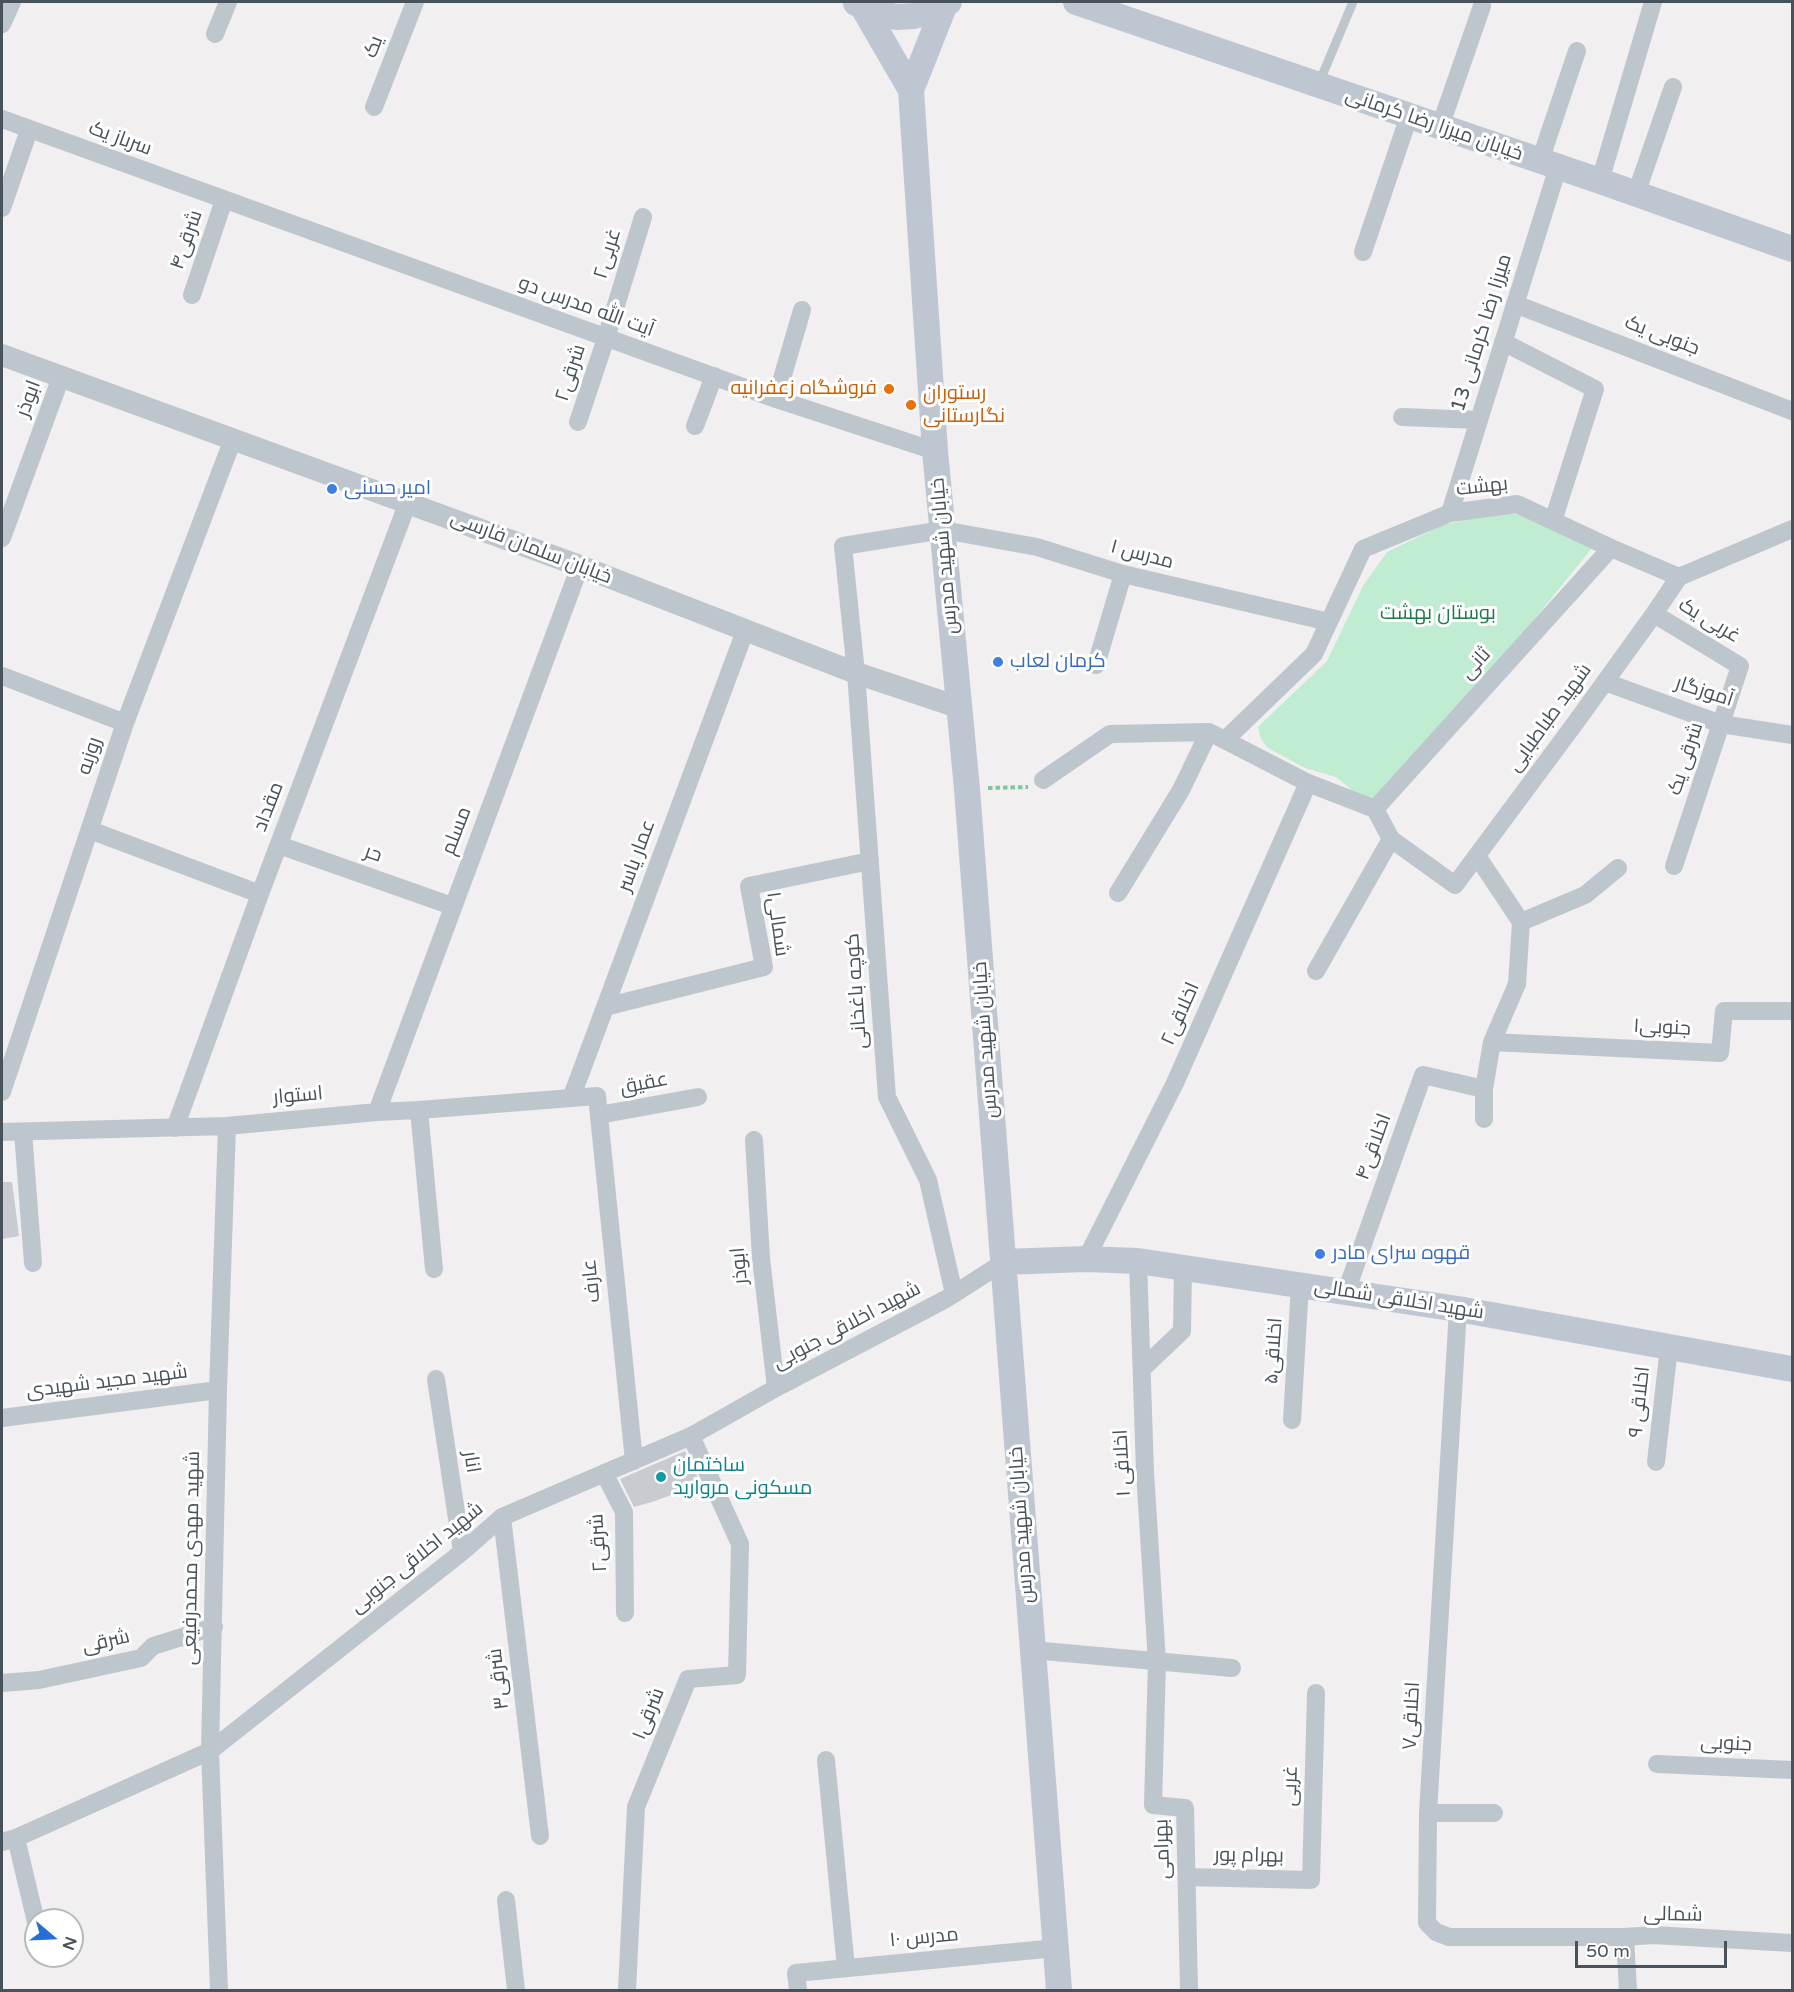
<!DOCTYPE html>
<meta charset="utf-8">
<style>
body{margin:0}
#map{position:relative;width:1794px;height:1992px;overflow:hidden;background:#f1efef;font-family:"Varela Round",sans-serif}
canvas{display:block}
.frame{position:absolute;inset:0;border:3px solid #48525b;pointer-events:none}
.north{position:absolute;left:24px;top:1908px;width:60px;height:60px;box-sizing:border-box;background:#fff;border:2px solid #b6babd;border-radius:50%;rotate:109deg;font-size:16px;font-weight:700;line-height:24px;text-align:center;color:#48525b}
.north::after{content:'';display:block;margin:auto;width:21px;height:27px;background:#256fd5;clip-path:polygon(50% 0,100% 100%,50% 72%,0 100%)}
.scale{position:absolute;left:1575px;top:1941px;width:152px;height:27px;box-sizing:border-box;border:3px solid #48525b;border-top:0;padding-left:8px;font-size:18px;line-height:21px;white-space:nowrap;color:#48525b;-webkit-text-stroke:4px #fff;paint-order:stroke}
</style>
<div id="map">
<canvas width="1794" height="1992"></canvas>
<div class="frame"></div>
<div class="north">N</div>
<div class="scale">50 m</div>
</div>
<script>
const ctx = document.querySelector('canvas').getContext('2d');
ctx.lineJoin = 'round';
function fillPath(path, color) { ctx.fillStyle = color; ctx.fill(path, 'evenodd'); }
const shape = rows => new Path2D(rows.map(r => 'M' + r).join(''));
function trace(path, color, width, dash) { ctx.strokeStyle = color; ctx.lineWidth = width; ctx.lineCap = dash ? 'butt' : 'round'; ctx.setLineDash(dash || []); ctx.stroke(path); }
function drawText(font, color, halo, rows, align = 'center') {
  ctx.font = font + ' "Varela Round",Cairo,sans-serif'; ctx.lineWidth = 6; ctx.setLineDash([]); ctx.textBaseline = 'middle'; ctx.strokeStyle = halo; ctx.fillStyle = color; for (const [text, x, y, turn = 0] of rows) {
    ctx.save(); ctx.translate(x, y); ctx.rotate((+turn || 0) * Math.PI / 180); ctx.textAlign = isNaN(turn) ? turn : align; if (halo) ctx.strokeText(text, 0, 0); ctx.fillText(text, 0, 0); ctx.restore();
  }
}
fillPath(shape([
 [1509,513,1526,516,1592,548,1520,637,1369,804,1336,777,1305,768,1268,748,1261,739,1258,727,1327,661,1363,586,1387,552,1443,525,1481,516]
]), '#c0ecd2');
fillPath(shape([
 [2,1182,12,1182,19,1236,2,1239],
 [685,1451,701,1484,655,1501,634,1507,620,1479]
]), '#c9cbd1');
trace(shape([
 [988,788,1028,787]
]), '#7bc8a3', 4, [4.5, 3]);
trace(shape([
 [1319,83,1353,2]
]), '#bec6cd', 9);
trace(shape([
 [2,24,12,2],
 [215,34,228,2],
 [374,107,415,2],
 [2,119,776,399,935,451],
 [1440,127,1482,6],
 [1540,161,1577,51],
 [1600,181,1653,2],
 [1636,194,1673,87],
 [2,208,29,130],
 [1363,252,1409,116],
 [192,295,224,200],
 [1515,304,1792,411],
 [1503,342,1595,389,1553,521],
 [776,399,802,310],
 [1402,417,1479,420],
 [578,422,606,338,643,217],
 [695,426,714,376],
 [1450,513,1558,167],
 [2,538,61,377],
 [1679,577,1792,529],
 [1654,614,1740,666,1674,866],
 [1096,665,1123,574],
 [2,676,125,723],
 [1605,682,1721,724,1792,735],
 [1226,739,1314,654,1363,549,1450,513,1517,504,1611,548,1679,577],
 [1043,780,1110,734,1209,732,1308,783,1375,809,1391,839,1455,885,1576,722,1654,614,1679,577],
 [1375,809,1611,548],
 [90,830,260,894],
 [279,845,452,906],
 [1477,856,1521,922],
 [1118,893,1181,790,1209,732],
 [1316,971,1391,839],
 [605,1007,764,967,749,886,870,861],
 [1492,1042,1720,1053,1724,1011,1792,1011],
 [2,1092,125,723,233,439],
 [572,1096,745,631],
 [419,1110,434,1269],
 [377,1112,580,566],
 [599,1115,698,1097],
 [1484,1119,1484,1089,1492,1042,1517,984,1521,922,1585,895,1618,868],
 [175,1128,260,894,408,502],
 [2,1132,227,1126,377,1112,419,1110,597,1096,634,1461],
 [23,1132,33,1263],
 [754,1140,761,1258,776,1388],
 [1086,1259,1175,1083,1308,783],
 [1138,1261,1145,1472,1157,1662,1153,1805,1185,1808,1189,1990],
 [1346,1292,1423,1075,1484,1089],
 [954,1294,928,1180,887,1097,856,673,843,546,943,530,1037,547,1123,574,1329,622],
 [1458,1309,1428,1813,1427,1923,1436,1932,1449,1937,1625,1937,1653,1935,1792,1943],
 [1142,1369,1182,1331,1183,1268],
 [436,1379,462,1552],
 [2,1418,218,1390],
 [1292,1420,1300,1285],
 [1656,1462,1669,1347],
 [604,1473,624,1512,625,1613],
 [502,1517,540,1836],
 [1032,1650,1232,1668],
 [2,1683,39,1680,141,1658,153,1646,214,1627],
 [826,1760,846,1968],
 [1657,1764,1792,1770],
 [1428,1813,1494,1813],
 [16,1838,36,1922],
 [2,1842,16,1838,210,1751,462,1552,502,1517,691,1436,776,1388,946,1299,1004,1262],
 [1187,1877,1311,1880,1316,1693],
 [506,1900,516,1990],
 [1625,1937,1628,1990],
 [219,1990,210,1751,218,1390,227,1126],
 [627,1990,636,1807,688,1679,737,1675,740,1544,691,1436],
 [798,1990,796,1973,1056,1948]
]), '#bec6cd', 18);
trace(shape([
 [2,355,580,566,856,673,958,707]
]), '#bec6cd', 22);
trace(shape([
 [1076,2,1600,181,1792,249],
 [856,3,881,14,897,17,914,16,930,12,949,2],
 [864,9,911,90,935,451,967,789,1059,1990],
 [911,90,945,4],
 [1004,1262,1086,1259,1138,1261,1458,1309,1792,1369]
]), '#bec7d1', 26);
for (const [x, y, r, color] of [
 [889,389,6,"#e8710a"],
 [911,405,6,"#e8710a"],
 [332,489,6,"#3f7fe0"],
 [998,662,6,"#3f7fe0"],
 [1320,1254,6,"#3f7fe0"],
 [661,1477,6,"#0f9aa8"]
]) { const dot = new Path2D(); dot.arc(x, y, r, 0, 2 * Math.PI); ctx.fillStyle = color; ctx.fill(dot); trace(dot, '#fff', 2); }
drawText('20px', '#48525b', '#fff', [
 ["یک",374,47,-69],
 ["خیابان میرزا رضا کرمانی",1434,125,19],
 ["سرباز یک",120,139,20],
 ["شرقی۴",187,240,-71],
 ["غربی۲",608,254,-73],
 ["آیت الله مدرس دو",586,307,20],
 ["میرزا رضا کرمانی 13",1482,333,-73],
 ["جنوبی یک",1662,336,21],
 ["شرقی۲",571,373,-72],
 ["ابوذر",29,399,-70],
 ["بهشت",1482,487,-6],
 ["خیابان سلمان فارسی",531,548,21],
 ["مدرس ۱",1142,555,15],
 ["خیابان شهید مدرس",945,556,-95],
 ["غربی یک",1709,621,31],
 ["ثانی",1476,664,-48],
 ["آموزگار",1704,692,18],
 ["شهید طباطبایی",1550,718,-54],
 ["روزبه",90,756,-72],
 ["شرقی یک",1686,759,-72],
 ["مقداد",269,807,-69],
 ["مسلم",457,831,-69],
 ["حر",373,854,19],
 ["عمار یاسر",637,856,-70],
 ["شمالی۱",777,924,82],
 ["کوچه باغخانی",857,991,-94],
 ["اخلاقی۲",1181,1014,-66],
 ["جنوبی۱",1662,1028,3],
 ["خیابان شهید مدرس",986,1040,-94],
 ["عقیق",644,1084,-11],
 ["استوار",298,1096,-5],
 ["اخلاقی۴",1374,1147,-70],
 ["ابوذر",740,1266,-95],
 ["عارف",592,1281,-96],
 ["شهید اخلاقی شمالی",1399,1300,9],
 ["شهید اخلاقی جنوبی",847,1326,-28],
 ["اخلاقی۵",1274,1351,-86],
 ["شهید مجید شهیدی",107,1382,-7],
 ["اخلاقی ۹",1640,1402,-84],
 ["انار",471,1462,81],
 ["اخلاقی ۱",1123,1463,-93],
 ["خیابان شهید مدرس",1022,1525,-94],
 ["شرقی۲",599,1543,-94],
 ["شهید مهدی محمدرفیعی",192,1558,-89],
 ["شهید اخلاقی جنوبی",417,1558,-39],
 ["شرقی",106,1642,-13],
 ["شرقی۳",499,1679,-97],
 ["شرقی۱",649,1714,-68],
 ["اخلاقی۷",1412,1716,-87],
 ["جنوبی",1726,1744,3],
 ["غربی",1291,1786,-88],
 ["بهرامی",1163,1849,-92],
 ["بهرام پور",1249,1856,1],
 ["شمالی",1673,1915,1],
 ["مدرس ۱۰",924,1938,-5]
]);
drawText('20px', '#c56008', '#fff', [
 ["فروشگاه زعفرانیه",877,389],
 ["رستوران",923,394,"left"],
 ["نگارستانی",923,417,"left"]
], 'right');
drawText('20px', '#366cbe', '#fff', [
 ["امیر حسنی",344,489],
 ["کرمان لعاب",1010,662],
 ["قهوه سرای مادر",1332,1254]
], 'left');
drawText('20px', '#1d784c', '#fff', [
 ["بوستان بهشت",1438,614]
]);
drawText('20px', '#0d838f', '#fff', [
 ["ساختمان",673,1466],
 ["مسکونی مروارید",673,1489]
], 'left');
</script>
